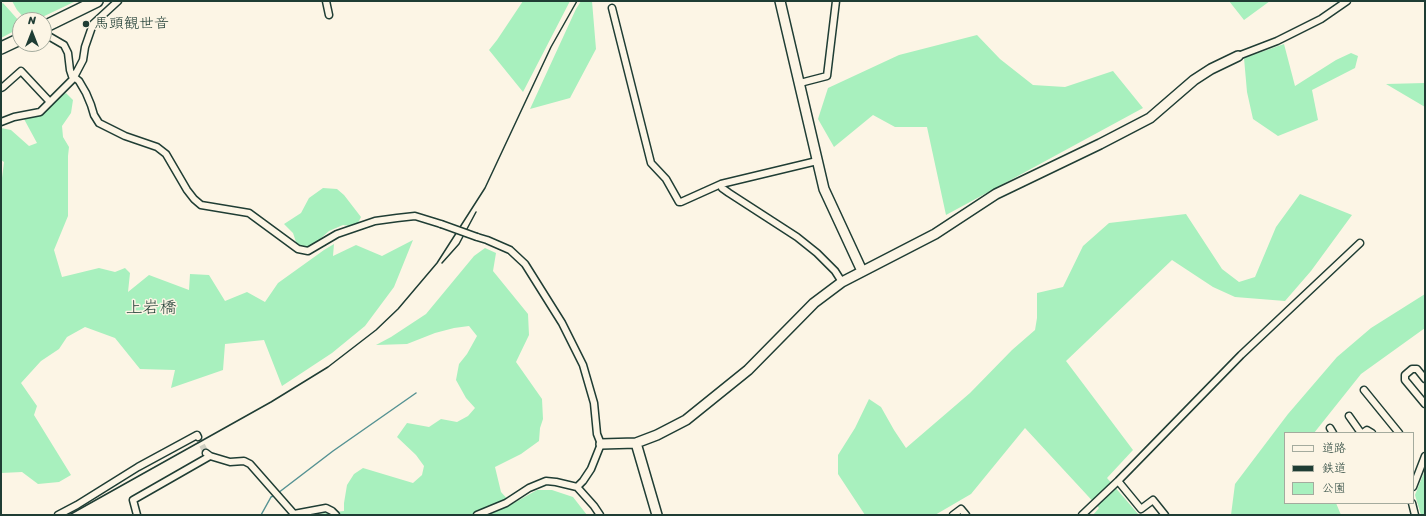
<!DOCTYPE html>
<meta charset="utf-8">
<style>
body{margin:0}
#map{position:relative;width:1426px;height:516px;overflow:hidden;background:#fcf5e5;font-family:Sriracha,"Klee One",sans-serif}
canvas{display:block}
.frame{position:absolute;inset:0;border:2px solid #1f3d34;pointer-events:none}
.legend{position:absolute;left:1284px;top:432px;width:130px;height:72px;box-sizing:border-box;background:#fcf5e5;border:1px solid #a4ab9e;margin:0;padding:5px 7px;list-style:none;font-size:12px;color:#1f3d34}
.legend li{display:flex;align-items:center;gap:8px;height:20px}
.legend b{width:20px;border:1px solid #a4ab9e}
.north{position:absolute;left:12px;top:12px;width:40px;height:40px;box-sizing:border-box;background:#fcf5e5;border:1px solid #a4ab9e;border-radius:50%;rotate:0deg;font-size:11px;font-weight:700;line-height:16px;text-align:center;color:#1f3d34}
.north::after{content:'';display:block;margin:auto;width:14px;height:18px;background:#1f3d34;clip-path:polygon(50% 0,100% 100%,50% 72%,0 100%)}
</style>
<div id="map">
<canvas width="1426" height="516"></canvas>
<div class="frame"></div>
<ul class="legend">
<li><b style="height:5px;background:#fcf5e5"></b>道路</li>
<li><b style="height:5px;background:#1f3d34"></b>鉄道</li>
<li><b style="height:11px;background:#a8f0be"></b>公園</li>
</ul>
<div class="north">N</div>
</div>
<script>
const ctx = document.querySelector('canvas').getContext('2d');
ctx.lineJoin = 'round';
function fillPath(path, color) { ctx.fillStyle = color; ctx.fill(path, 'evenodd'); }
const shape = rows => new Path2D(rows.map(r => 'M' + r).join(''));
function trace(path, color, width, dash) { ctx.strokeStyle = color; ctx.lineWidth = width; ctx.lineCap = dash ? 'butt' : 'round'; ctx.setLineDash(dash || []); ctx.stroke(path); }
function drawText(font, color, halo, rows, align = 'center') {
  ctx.font = font + ' Sriracha,"Klee One",sans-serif'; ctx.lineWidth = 3; ctx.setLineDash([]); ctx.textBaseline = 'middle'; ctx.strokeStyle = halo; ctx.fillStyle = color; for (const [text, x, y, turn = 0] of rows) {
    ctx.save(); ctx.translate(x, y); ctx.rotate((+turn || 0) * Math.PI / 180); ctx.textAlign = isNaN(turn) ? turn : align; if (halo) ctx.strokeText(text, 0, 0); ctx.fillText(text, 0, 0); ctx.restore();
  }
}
fillPath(shape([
 [12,1,76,1,36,20,26,20,17,10],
 [523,1,570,1,523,92,489,50,497,40],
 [581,1,592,1,596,49,570,98,530,109,576,9],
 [1229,1,1270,1,1244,20],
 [3,3,20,22,20,28,1,38,1,4],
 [977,35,1000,59,1033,85,1065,87,1113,71,1143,108,946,215,927,127,895,127,873,115,834,147,818,119,828,88,899,55],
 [1284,44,1295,86,1336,60,1351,53,1358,56,1355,68,1312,90,1318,120,1278,136,1253,119,1247,92,1244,58],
 [1425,83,1425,107,1386,84],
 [66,93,73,100,71,113,62,126,63,137,69,147,68,156,68,216,54,250,62,277,99,268,115,272,125,268,130,273,128,292,149,275,189,290,190,274,209,275,225,301,247,292,265,302,278,283,324,250,334,244,333,256,356,245,382,256,413,240,394,287,365,326,332,353,282,386,264,340,225,344,223,370,171,388,175,370,140,369,115,338,85,327,67,337,59,349,41,361,21,383,37,406,34,415,71,475,59,482,38,484,22,472,1,473,1,186,4,162,1,160,1,128,11,130,29,146,37,143,24,119],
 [323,188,337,189,344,195,361,217,357,225,350,226,343,225,329,231,310,248,297,245,293,233,284,224,301,213,309,198],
 [1300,194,1352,215,1311,271,1285,301,1235,297,1213,287,1172,260,1066,361,1133,450,1107,478,1139,515,1093,515,1099,508,1025,428,971,494,935,515,865,515,838,474,838,455,855,428,869,399,881,407,894,430,906,448,970,393,1012,350,1035,330,1037,318,1037,293,1063,287,1083,246,1109,223,1186,214,1222,269,1239,282,1255,277,1276,227],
 [485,248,496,253,493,271,528,314,529,335,516,362,542,399,543,419,540,428,539,441,521,454,495,467,501,492,512,504,537,490,552,490,573,497,587,515,309,515,344,511,344,503,347,485,354,474,363,468,413,483,422,475,424,466,416,455,397,437,407,423,429,427,441,419,457,422,468,416,475,408,466,398,456,380,459,364,467,354,477,336,469,326,454,328,435,333,407,344,376,345,391,337,426,314,474,256],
 [1425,294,1425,328,1361,374,1314,433,1285,433,1285,503,1336,503,1341,515,1231,515,1235,484,1288,414,1337,357,1371,328],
 [1425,470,1425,515,1421,515,1415,495]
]), '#a8f0be');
trace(shape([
 [278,493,333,451,416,393],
 [261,515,271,497,275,495]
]), '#559293', 1.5);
trace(shape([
 [198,437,206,453]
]), '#d0d0c2', 6, [6, 3]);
const street = shape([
 [326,1,329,15],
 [612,8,651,163,666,179,679,202,681,202,721,184,817,161],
 [44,33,45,34,64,45,68,53,70,70,73,79],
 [1238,56,1277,41,1321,19,1347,1],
 [74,77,79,81,86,93,91,105,94,115,99,123,125,136,157,147,166,154,187,190,194,199,201,205,249,213,298,249,308,251,337,234,375,221,397,218,415,216,441,224],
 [800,83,827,76,836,1],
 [1,88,3,87,21,71,50,102],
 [1,122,14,117,40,112,73,79,83,60,85,47,93,24,118,1],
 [721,184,722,188,729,193,797,237,817,253,835,271,842,282],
 [477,237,487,240,510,250,525,264,562,323,583,365,594,403,597,434,601,444,591,469,583,481,577,487],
 [1425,379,1417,369,1412,369,1405,375,1405,380,1425,404],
 [1364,390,1399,433],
 [1349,416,1361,433],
 [1330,428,1333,433],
 [1363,433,1367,430,1372,433],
 [210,456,230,462,244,461,250,464,294,514,326,508,332,511,336,515],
 [1118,481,1141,509,1153,500,1165,515],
 [1413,487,1425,456],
 [1412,503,1415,515],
 [58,515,77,505,138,467,197,435,198,437],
 [137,515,133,500,210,456,206,453],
 [477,515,506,503,529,488,546,481,556,482,577,487,594,506,600,515],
 [953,515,961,509,966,515],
 [1082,515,1118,481,1241,355,1360,243]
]);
const secondary = shape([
 [780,1,824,189,862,271],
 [636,443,657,515],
 [601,444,636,443,657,435,686,420,748,370,814,303,842,282,935,234,996,194,1100,144,1150,118,1194,80,1211,69,1238,56]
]);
const highway = shape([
 [44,27,97,1],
 [1,48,20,39]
]);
trace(street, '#1f3d34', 9);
trace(secondary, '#1f3d34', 12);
trace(highway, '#1f3d34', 14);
trace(street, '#fcf5e5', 6);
trace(secondary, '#fcf5e5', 9);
trace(highway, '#fcf5e5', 11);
trace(shape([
 [442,263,459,244,476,212],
 [69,515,271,402,328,367,376,330,398,309,437,263,485,188,551,47,577,1]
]), '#1f3d34', 1.5);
const streetBridge = shape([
 [441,224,477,237]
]);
trace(streetBridge, '#1f3d34', 9, []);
trace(streetBridge, '#fcf5e5', 6);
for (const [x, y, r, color] of [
 [86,24,4,"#1f3d34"]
]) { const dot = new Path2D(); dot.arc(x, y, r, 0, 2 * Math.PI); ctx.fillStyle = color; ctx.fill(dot); trace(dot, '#fcf5e5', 1.5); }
drawText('15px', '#1f3d34', '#fcf5e5', [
 ["馬頭観世音",94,24]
], 'left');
drawText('17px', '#1f3d34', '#fcf5e5', [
 ["上岩橋",151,309]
]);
</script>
